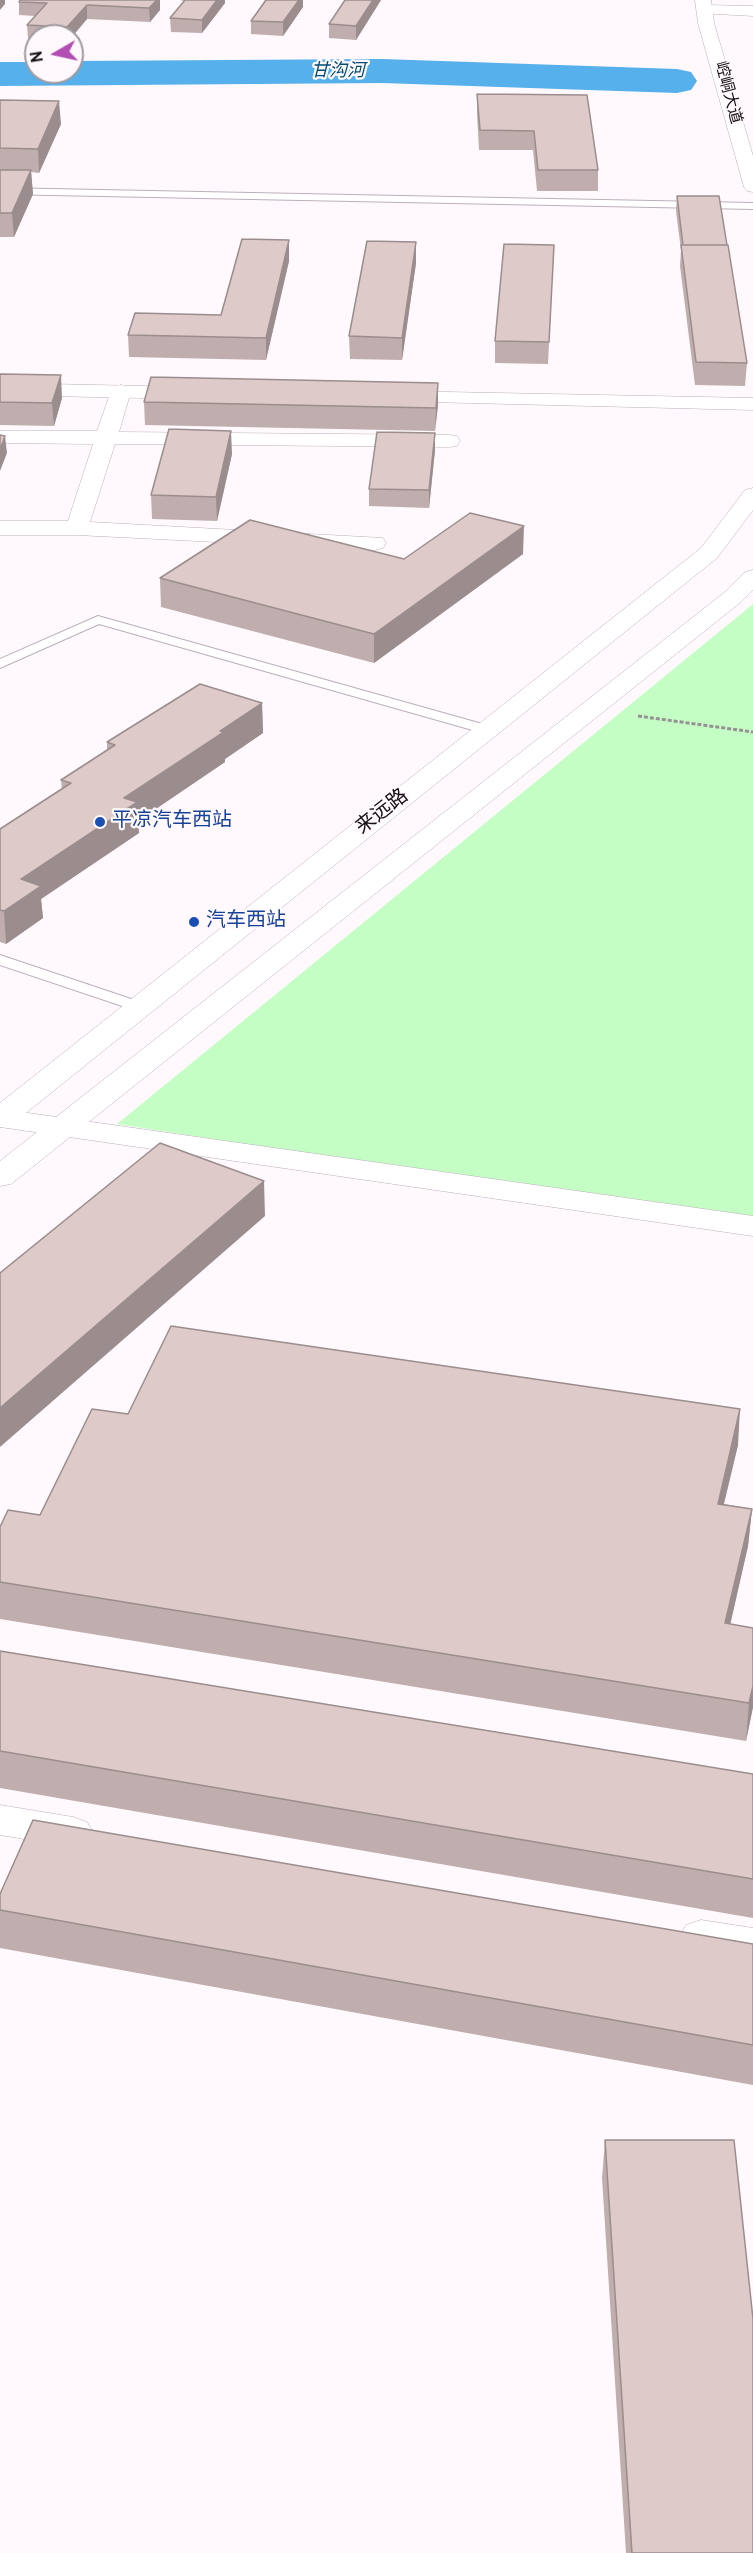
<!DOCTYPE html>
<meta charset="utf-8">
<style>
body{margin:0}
#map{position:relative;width:753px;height:2553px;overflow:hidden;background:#fff9fe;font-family:Overpass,sans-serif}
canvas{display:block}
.north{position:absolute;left:24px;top:24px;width:60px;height:60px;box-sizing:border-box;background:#fff9fe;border:2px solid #a19ba0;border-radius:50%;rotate:261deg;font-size:16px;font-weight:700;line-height:24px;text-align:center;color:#130f13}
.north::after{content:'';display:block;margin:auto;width:21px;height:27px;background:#b24db3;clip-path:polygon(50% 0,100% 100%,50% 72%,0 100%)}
</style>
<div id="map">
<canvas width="753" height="2553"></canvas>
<div class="north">N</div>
</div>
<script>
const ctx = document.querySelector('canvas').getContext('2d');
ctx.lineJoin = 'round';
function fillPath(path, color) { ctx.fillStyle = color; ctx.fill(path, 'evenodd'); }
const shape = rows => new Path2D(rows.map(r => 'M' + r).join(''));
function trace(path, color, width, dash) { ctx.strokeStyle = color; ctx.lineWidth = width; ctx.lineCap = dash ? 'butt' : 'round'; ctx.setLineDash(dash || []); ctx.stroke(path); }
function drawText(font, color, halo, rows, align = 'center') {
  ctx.font = font + ' Overpass,"Noto Sans SC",sans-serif'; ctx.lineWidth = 4.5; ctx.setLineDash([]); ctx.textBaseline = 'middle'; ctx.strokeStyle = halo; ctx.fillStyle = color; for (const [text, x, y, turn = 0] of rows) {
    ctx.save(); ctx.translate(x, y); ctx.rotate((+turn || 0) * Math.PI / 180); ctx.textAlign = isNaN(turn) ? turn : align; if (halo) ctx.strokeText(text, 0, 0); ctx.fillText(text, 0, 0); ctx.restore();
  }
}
fillPath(shape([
 [753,604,753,1224,117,1124]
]), '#c5fec5');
fillPath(shape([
 [382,59,677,69,691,72,697,81,691,90,677,93,382,83,0,86,0,62,36,62,36,72,72,72,72,61,382,59]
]), '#55b0eb');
const service = shape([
 [0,188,753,203,753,209,0,194,0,188],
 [98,616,493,727,495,730,493,733,483,733,99,624,0,668,0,659,98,616],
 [0,955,146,1004,148,1007,146,1010,134,1010,0,965,0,955]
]);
const minor = shape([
 [121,385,128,387,131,391,119,432,449,435,457,436,460,441,457,446,449,447,115,444,90,522,383,538,386,543,383,548,375,550,77,535,0,535,0,521,68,521,93,444,0,443,0,431,97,431,111,391,114,387,121,385],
 [0,1109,753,1216,753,1236,0,1127,0,1109],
 [0,1805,73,1817,87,1822,93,1832,87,1842,73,1847,0,1835,0,1805],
 [701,1920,753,1928,753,1960,686,1947,680,1936,686,1925,701,1920]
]);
const tertiary = shape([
 [0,383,190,387,197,389,200,393,197,397,190,399,0,395,0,383],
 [395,391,753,398,753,410,388,401,385,397,388,393,395,391]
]);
const secondary = shape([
 [705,5,753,6,753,16,699,13,697,10,699,7,705,5]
]);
const primary = shape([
 [695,0,711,0,714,23,753,156,753,192,747,191,744,187,698,23,695,0],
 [753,488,753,510,717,558,11,1125,0,1127,0,1103,701,548,745,490,753,488],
 [753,570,753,590,741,602,11,1184,0,1186,0,1161,725,592,745,572,753,570]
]);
trace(service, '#bcafbb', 2);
trace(minor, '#bcafbb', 1);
trace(tertiary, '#bcafbb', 1);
trace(secondary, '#bcafbb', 1);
trace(primary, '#bcafbb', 1);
trace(shape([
 [638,716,753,732]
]), '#969195', 3, [4, 2]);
fillPath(service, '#fff');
fillPath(minor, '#fff');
fillPath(tertiary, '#fff');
fillPath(secondary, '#fff');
fillPath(primary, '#fff');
fillPath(shape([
 [160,0,160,10,150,22,87,19,72,36,36,36,36,40,28,39,27,25,35,16,19,15,19,2],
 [180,0,225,0,225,3,202,33,171,32,170,18,184,1],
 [265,0,303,0,303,7,283,36,251,34,251,21],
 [381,0,356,40,329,38,329,24],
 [477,94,598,170,598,191,537,191,533,150,479,150,477,114],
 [0,100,61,124,39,173,31,172,33,194,14,237,0,237],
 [677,196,727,245,747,363,745,386,695,385,680,266,681,250,676,211],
 [289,240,289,261,266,360,129,357,128,335,221,315],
 [554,245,548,364,495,363,495,341],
 [416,263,402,360,350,359,349,336],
 [0,374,62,398,54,426,0,425],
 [438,383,438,405,435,431,145,425,144,402],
 [435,450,429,508,369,506,369,489],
 [232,454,217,521,152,519,151,495],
 [523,554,374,663,161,607,160,578,404,559],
 [262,703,263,733,225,759,225,762,138,821,139,833,41,899,43,918,6,944,0,942,0,829,62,790,61,780,107,750,107,742],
 [128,1414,738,1445,724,1504,752,1509,748,1546,730,1624,753,1628,753,1707,746,1741,0,1619,0,1527,40,1515],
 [0,1651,753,1774,753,1918,0,1788],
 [0,1894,753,1944,753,2085,0,1948],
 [605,2140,753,2553,626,2553,602,2178]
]), '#bfaead');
fillPath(shape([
 [0,0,5,0,5,4,0,10],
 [157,0,160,0,160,10,150,22,149,8],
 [217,0,225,0,225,3,202,33,202,20],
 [294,0,303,0,303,7,283,36,283,22],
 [373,0,381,0,356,40,356,26],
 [87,5,87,19,72,37,68,36,67,27],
 [59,101,61,124,39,173,38,149],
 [31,170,33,194,14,237,12,213],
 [289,240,289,261,266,360,266,338],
 [416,242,416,263,402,360,402,338],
 [61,375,62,398,54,426,52,403],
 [438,383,438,405,435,431,436,408],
 [231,431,232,454,217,521,216,497],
 [435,433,435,450,429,508,429,490],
 [5,436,7,453,0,471,0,450],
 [524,526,523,554,374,663,374,634],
 [262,703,263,733,225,759,225,762,138,821,139,833,41,899,43,918,6,944,4,911,21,879,124,798,220,731],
 [264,1181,265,1216,0,1447,0,1408],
 [740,1409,738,1445,715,1540,718,1504],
 [752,1509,748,1546,722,1661,725,1623],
 [753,1686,753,1707,746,1741,749,1703]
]), '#9b8d8d');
const building = shape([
 [20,0,157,0,149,8,87,5,67,27,27,25,47,3,19,2,20,0],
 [185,0,217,0,202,20,170,18,185,0],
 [266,0,299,0,283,22,251,21,266,0],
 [345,0,373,0,356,26,329,24,345,0],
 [477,94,587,95,598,170,538,170,534,131,480,130,477,94],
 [0,100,59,101,38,149,0,148,0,100],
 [0,170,31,170,12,213,0,213,0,170],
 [677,196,719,196,727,245,683,245,677,196],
 [242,239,289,240,266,338,128,335,135,313,221,315,242,239],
 [367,241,416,242,402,338,349,336,367,241],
 [504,244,554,245,549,342,495,341,504,244],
 [681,245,728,245,747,363,696,362,681,245],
 [0,374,61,375,52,403,0,402,0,374],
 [151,377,438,383,436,408,144,402,151,377],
 [169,429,231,431,216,497,151,495,169,429],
 [377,432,435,433,429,490,369,489,377,432],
 [0,435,5,436,0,450,0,435],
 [470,513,524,526,374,634,160,578,250,520,404,559,470,513],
 [200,684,262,703,220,731,224,732,124,798,137,802,21,879,41,886,4,911,0,910,0,829,71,783,61,780,115,745,107,742,200,684],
 [160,1143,264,1181,0,1408,0,1273,160,1143],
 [171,1326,740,1409,718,1504,752,1509,725,1623,753,1628,753,1686,749,1703,0,1582,0,1527,8,1510,40,1515,92,1409,128,1414,171,1326],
 [0,1651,753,1774,753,1879,0,1751,0,1651],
 [33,1820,753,1944,753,2045,0,1910,0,1894,33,1820],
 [605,2140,734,2140,753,2319,753,2553,632,2553,605,2140]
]);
fillPath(building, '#decac9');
trace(building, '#9b8d8d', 1.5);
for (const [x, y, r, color] of [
 [100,822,6,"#1a4fb4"],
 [194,922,6,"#1a4fb4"]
]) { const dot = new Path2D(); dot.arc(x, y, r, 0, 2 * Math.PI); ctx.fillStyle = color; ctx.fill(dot); trace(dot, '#fff9fe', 2); }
drawText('16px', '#130f13', '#fff9fe', [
 ["崆峒大道",727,93,75]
]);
drawText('italic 18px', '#014d74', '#fff9fe', [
 ["甘沟河",338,72]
]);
drawText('20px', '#130f13', '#fff9fe', [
 ["来远路",383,813,-38]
]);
drawText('20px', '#164399', '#fff9fe', [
 ["平凉汽车西站",112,822],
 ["汽车西站",206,922]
], 'left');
</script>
